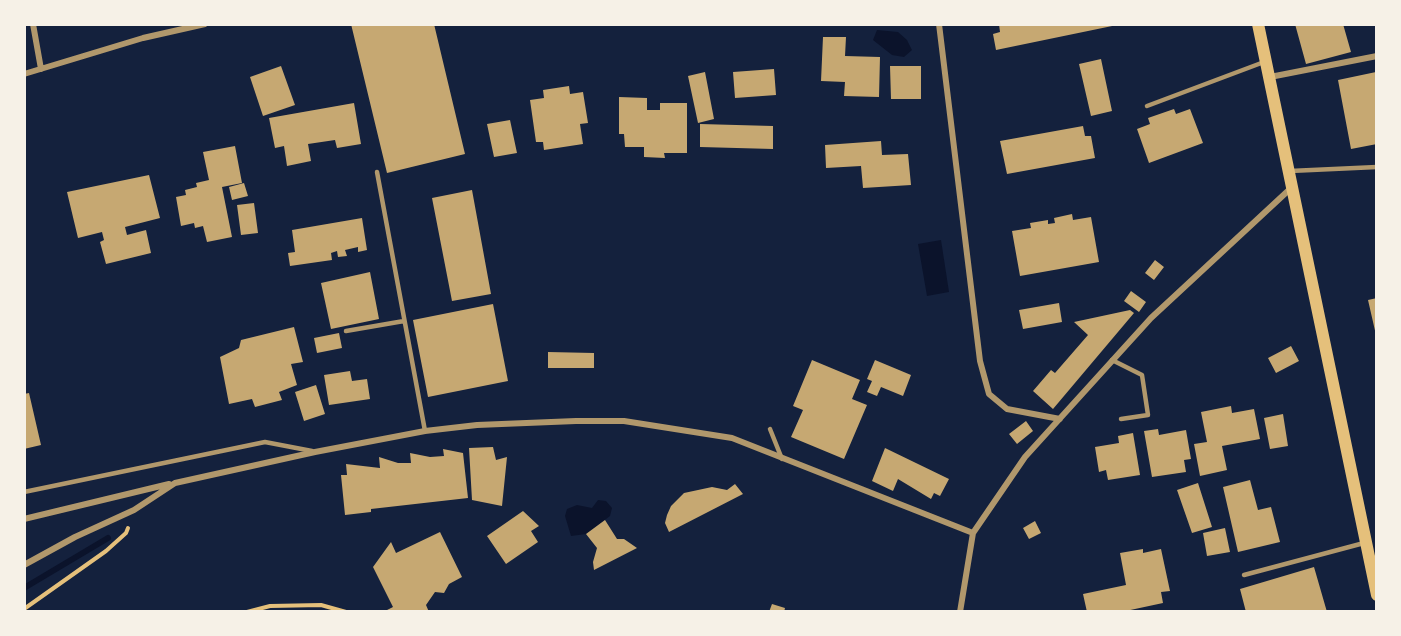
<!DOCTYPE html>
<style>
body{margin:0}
#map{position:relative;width:1401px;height:636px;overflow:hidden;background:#14213d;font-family:Helvetica,sans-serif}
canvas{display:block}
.frame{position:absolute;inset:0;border:26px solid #f6f1e7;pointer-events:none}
</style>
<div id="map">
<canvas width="1401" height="636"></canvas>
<div class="frame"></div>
</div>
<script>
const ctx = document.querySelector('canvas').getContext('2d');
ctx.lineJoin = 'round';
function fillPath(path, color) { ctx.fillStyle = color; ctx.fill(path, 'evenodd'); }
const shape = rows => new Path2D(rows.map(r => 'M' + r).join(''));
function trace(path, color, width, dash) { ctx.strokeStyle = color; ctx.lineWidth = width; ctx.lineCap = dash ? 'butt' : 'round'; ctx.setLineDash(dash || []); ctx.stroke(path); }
fillPath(shape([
 [877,30,898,32,907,40,912,50,904,57,892,55,873,40],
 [941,240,949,292,927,296,918,244],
 [598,500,606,501,612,508,610,516,586,534,571,536,565,516,567,509,577,505,592,508]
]), '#0b132b');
trace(shape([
 [24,588,108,538]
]), '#0b132b', 6);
fillPath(shape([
 [351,24,434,24,465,154,387,173],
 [999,24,1117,24,1117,25,996,50,993,34,1000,32],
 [1295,24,1343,24,1351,52,1306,64],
 [823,37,846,37,845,56,880,57,879,97,844,96,845,82,821,81],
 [1101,59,1112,111,1091,116,1079,64],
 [281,66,295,105,263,116,250,77],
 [890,66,921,66,921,99,891,99],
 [774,69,776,95,735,98,733,72],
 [705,72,714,119,698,123,688,76],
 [1376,72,1377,144,1351,149,1338,80],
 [569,86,570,94,583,92,588,123,580,124,583,144,544,150,543,142,536,142,530,100,544,98,543,90],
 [619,97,647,98,647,110,660,110,660,103,687,103,687,153,664,153,665,158,644,157,644,147,625,147,624,134,619,134],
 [354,103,361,144,337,148,335,140,308,144,311,161,287,166,284,146,275,148,269,118],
 [1174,109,1176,114,1190,109,1203,143,1149,163,1137,129,1150,124,1148,118],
 [510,120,517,153,494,157,487,124],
 [700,124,773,126,773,149,700,147],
 [1083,126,1085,136,1091,136,1095,158,1007,174,1000,141],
 [881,141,882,155,908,154,911,185,863,188,861,166,826,168,825,145],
 [235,146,242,183,222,187,232,237,207,242,203,226,195,228,194,223,181,226,176,197,186,195,185,190,197,187,196,183,209,180,203,152],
 [149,175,160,218,125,227,127,235,146,230,151,253,106,264,100,242,104,240,102,232,78,238,67,192],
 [244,183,248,196,232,200,229,187],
 [472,190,491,294,452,301,432,198],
 [254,203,258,233,241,235,237,205],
 [1072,214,1073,220,1091,217,1099,262,1020,276,1012,231,1031,228,1030,223,1048,220,1048,224,1055,223,1054,218],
 [362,218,367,250,358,252,358,247,345,250,347,256,338,257,337,251,331,253,332,260,290,266,288,253,295,252,292,230],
 [1155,260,1164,267,1154,280,1145,273],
 [370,272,379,319,331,329,321,283],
 [1131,291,1146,302,1139,312,1124,301],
 [1377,298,1377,335,1376,335,1368,300],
 [1059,303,1062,322,1023,329,1019,310],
 [493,304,508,381,428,397,413,320],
 [1130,310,1134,313,1053,409,1033,391,1051,370,1055,373,1088,335,1074,322],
 [294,327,303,362,291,364,297,385,279,392,282,400,255,407,252,399,229,404,220,357,239,348,241,340],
 [339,333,342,348,317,353,314,338],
 [1291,346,1299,361,1276,373,1268,358],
 [548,352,594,353,594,368,548,368],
 [812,360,860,380,852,399,867,405,844,459,791,437,803,410,793,406],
 [875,360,911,375,903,396,881,387,877,396,867,392,872,381,867,379],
 [350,371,352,381,367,379,370,399,329,405,324,375],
 [316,385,325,414,304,421,295,392],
 [29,393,41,445,24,449,24,394],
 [1231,406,1232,413,1254,409,1260,439,1222,446,1227,470,1200,476,1194,444,1207,442,1201,412],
 [1283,414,1288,446,1270,449,1264,418],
 [1026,421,1033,431,1017,444,1009,434],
 [1158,429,1159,435,1186,430,1191,459,1184,460,1186,472,1152,477,1144,431],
 [1133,433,1140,475,1108,480,1106,470,1099,472,1095,447,1119,443,1118,436],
 [493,447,496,460,507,457,502,506,472,500,469,448],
 [885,448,949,479,940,496,934,493,931,499,898,479,893,491,872,481],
 [443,449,463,453,468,498,371,509,371,512,345,515,341,475,347,475,346,464,380,468,379,457,398,463,411,463,410,453,430,457,444,456],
 [1250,480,1258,510,1271,507,1280,542,1238,552,1223,487],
 [1198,483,1212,527,1192,533,1177,490],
 [735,484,743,494,669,532,665,523,667,515,671,506,684,493,712,487,727,490],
 [523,511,539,526,531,531,538,542,506,564,487,536],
 [605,520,617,539,624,539,637,548,594,570,593,562,597,548,586,534],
 [1035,521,1041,533,1029,539,1023,528],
 [1225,528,1230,552,1207,556,1203,533],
 [440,532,462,577,449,584,444,593,435,592,426,605,429,612,383,612,393,607,373,567,391,542,396,553],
 [1143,549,1143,553,1161,549,1170,591,1161,592,1163,603,1121,612,1087,612,1083,594,1126,585,1120,553],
 [1314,567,1327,612,1246,612,1240,589],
 [772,604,785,608,784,612,769,612]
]), '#c6a872');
trace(shape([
 [24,609,106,551,126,533,128,528],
 [247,612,270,606,321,605,346,612]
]), '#e5c07b', 4);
trace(shape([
 [1147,106,1264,62],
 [1290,171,1377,167],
 [377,172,425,431],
 [346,331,404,321],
 [1112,360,1142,375,1148,415,1121,419],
 [770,429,782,459],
 [24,492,265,442,312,451],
 [1244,575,1364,543]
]), '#b1986c', 4.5);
trace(shape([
 [33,24,41,69],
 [939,24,980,361,989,394,1007,409,1060,419],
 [24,74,143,38,205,24],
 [1270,77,1377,56],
 [24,519,169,484],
 [24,565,75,537,134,510,175,483,315,452,425,431,477,425,576,421,624,421,732,438,973,533],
 [960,612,973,533,1025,457,1151,318,1290,189]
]), '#b1986c', 6);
trace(shape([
 [1258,24,1377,595]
]), '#e5c07b', 12);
</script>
